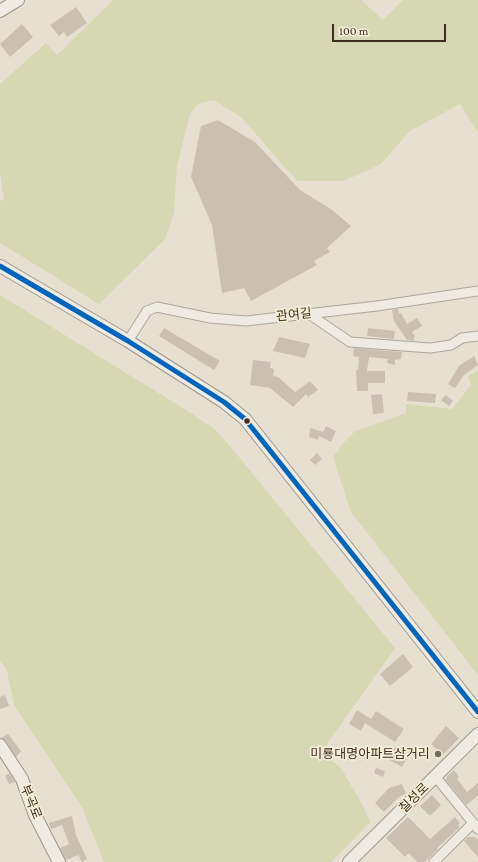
<!DOCTYPE html>
<meta charset="utf-8">
<style>
body{margin:0}
#map{position:relative;width:478px;height:862px;overflow:hidden;background:#e7e0d1;font-family:"Crimson Pro",serif}
canvas{display:block}
.scale{position:absolute;left:332px;top:24px;width:114px;height:18px;box-sizing:border-box;border:2px solid #3d2e20;border-top:0;padding-left:5px;font-size:12px;line-height:14px;white-space:nowrap;color:#3d2e20;-webkit-text-stroke:3px #f7eed8;paint-order:stroke}
</style>
<div id="map">
<canvas width="478" height="862"></canvas>
<div class="scale">100 m</div>
</div>
<script>
const ctx = document.querySelector('canvas').getContext('2d');
ctx.lineJoin = 'round';
function fillPath(path, color) { ctx.fillStyle = color; ctx.fill(path, 'evenodd'); }
const shape = rows => new Path2D(rows.map(r => 'M' + r).join(''));
function trace(path, color, width, dash) { ctx.strokeStyle = color; ctx.lineWidth = width; ctx.lineCap = dash ? 'butt' : 'round'; ctx.setLineDash(dash || []); ctx.stroke(path); }
function drawText(font, color, halo, rows, align = 'center') {
  ctx.font = font + ' "Crimson Pro","Noto Sans KR",serif'; ctx.lineWidth = 3.5; ctx.setLineDash([]); ctx.textBaseline = 'middle'; ctx.strokeStyle = halo; ctx.fillStyle = color; for (const [text, x, y, turn = 0] of rows) {
    ctx.save(); ctx.translate(x, y); ctx.rotate((+turn || 0) * Math.PI / 180); ctx.textAlign = isNaN(turn) ? turn : align; if (halo) ctx.strokeText(text, 0, 0); ctx.fillText(text, 0, 0); ctx.restore();
  }
}
fillPath(shape([
 [113,0,361,0,383,20,403,0,478,0,478,133,460,104,410,131,381,164,344,181,297,181,241,117,214,100,198,104,190,114,177,166,174,213,165,239,99,304,0,243,0,200,4,201,0,171,0,84,46,43,57,55],
 [0,295,186,410,212,427,230,446,395,648,329,741,323,754,341,768,362,804,370,822,331,862,104,862,82,807,14,705,7,671,0,660],
 [478,371,478,675,351,512,333,457,345,441,354,432,406,413,406,404,452,409,471,385,468,376]
]), '#d6d7b3');
fillPath(shape([
 [76,7,87,23,67,37,64,32,59,36,50,25],
 [22,24,33,37,10,57,0,44],
 [218,120,255,142,300,190,331,209,351,226,327,248,330,252,314,261,317,265,251,301,244,288,222,293,212,225,191,177,201,126],
 [398,309,399,314,401,313,407,324,417,318,422,326,412,332,415,337,413,338,415,341,407,340,394,321,392,310],
 [164,328,220,361,214,370,159,336],
 [368,328,395,331,394,339,367,336],
 [279,337,310,344,305,358,273,351],
 [354,348,401,352,402,352,401,359,395,360,395,365,387,363,388,359,369,357,367,371,385,371,385,383,368,383,368,391,357,391,356,370,358,370,359,357,353,356],
 [474,356,478,365,464,375,455,388,448,384,459,366],
 [253,360,271,362,270,368,274,369,273,376,278,377,295,392,310,381,318,390,308,397,306,394,293,407,270,388,250,385],
 [408,392,436,394,435,403,407,401],
 [382,394,384,413,373,414,371,395],
 [446,395,453,401,449,406,441,400],
 [326,426,336,431,331,442,319,436,318,440,309,437,310,428,323,432],
 [317,453,322,459,315,465,310,460],
 [403,654,413,667,390,686,380,674],
 [5,695,9,706,0,709,0,697],
 [357,710,371,719,376,711,404,729,395,742,365,723,361,731,349,724],
 [446,726,459,738,443,755,431,744],
 [8,734,21,751,16,757,6,741,1,738],
 [395,747,409,755,402,767,388,759],
 [376,768,385,771,383,777,374,773],
 [454,770,459,777,457,779,467,792,478,783,478,796,466,805,446,780,447,776],
 [9,773,15,782,9,784,5,776],
 [402,784,406,794,399,797,384,812,375,803,389,788],
 [432,795,441,805,430,816,420,806],
 [72,816,76,835,87,859,82,862,78,855,66,860,60,848,69,844,62,825,51,829,49,823],
 [408,817,430,839,455,817,460,823,458,825,460,827,437,848,438,849,425,862,417,862,409,853,405,857,386,838],
 [468,837,475,837,478,840,478,857,464,841]
]), '#cbbfb2');
const street = shape([
 [309,314,350,342,430,348,451,345,462,338,478,336],
 [128,341,147,311,157,307,210,318,246,321,377,306,478,291],
 [435,776,478,829],
 [434,862,473,823]
]);
const secondary = shape([
 [0,11,18,0],
 [0,266,128,341,224,402,245,419,478,712],
 [0,745,22,779,35,815,59,862],
 [349,862,478,734]
]);
trace(street, '#ada599', 11);
trace(secondary, '#9c958a', 14);
trace(street, '#efebe3', 9);
trace(secondary, '#efebe3', 12);
trace(shape([
 [0,266,128,341,224,402,245,419,478,712]
]), '#0065bd', 5);
for (const [x, y, r, color] of [
 [247,421,3.5,"#3d2e20"],
 [438,754,4,"#786c5e"]
]) { const dot = new Path2D(); dot.arc(x, y, r, 0, 2 * Math.PI); ctx.fillStyle = color; ctx.fill(dot); trace(dot, '#f7eed8', 1.5); }
drawText('13px', '#3d2e20', '#f7eed8', [
 ["관여길",294,315,-6],
 ["칠성로",414,798,-45],
 ["부곡로",31,802,68]
]);
drawText('13px', '#3d2e20', '#f7eed8', [
 ["미룡대명아파트삼거리",430,754]
], 'right');
</script>
